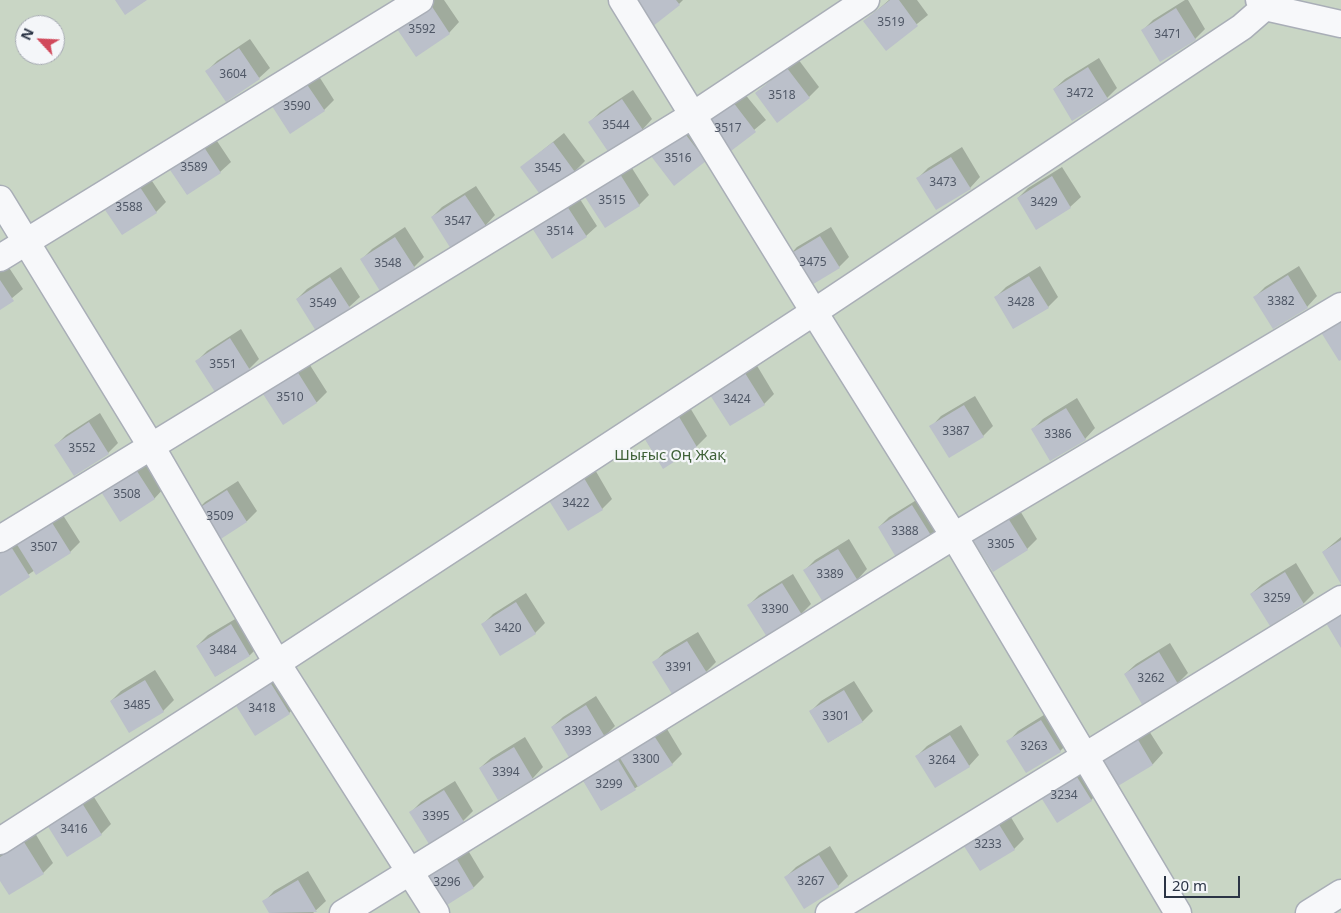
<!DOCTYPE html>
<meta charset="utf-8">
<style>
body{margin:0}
#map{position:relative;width:1341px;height:913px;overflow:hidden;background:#e4e7ec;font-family:"Noto Sans",sans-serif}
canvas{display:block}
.north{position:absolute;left:15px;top:15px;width:50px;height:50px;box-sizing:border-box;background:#f4f6f9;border:1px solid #a4a8b1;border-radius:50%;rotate:295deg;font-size:14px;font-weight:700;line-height:20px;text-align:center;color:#2b3445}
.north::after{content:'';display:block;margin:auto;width:18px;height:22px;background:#d1495b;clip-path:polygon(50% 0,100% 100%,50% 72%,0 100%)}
.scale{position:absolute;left:1164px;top:876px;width:76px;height:22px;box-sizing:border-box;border:2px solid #2b3445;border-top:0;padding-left:6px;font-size:15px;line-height:18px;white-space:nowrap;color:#2b3445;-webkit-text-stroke:4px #f4f6f9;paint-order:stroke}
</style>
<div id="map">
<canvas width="1341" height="913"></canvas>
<div class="north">N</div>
<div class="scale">20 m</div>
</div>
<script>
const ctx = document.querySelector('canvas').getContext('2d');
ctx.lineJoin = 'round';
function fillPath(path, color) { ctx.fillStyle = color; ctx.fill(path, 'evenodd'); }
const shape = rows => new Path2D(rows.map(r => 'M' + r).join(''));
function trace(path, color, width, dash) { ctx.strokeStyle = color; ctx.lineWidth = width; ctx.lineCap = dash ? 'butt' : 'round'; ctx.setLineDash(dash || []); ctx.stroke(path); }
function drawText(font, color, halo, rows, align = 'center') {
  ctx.font = font + ' "Noto Sans",sans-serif'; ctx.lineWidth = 4.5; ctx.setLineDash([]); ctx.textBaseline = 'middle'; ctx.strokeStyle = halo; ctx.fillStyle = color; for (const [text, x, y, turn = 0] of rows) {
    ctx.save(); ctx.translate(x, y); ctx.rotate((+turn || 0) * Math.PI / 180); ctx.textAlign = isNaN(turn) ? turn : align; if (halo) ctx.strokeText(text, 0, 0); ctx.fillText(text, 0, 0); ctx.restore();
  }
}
fillPath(shape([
 [0,0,1341,0,1341,913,0,913],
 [25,25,55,25,55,55,25,55]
]), '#c9d6c5');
fillPath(shape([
 [429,0,444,0,459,22,449,33,407,15],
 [627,0,683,0,679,4],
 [889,0,917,0,928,15,886,49,865,21],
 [1185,0,1188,0,1205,29,1195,39,1143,30,1153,20],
 [250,39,270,68,259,78,207,71,217,61],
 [1099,58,1117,88,1107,98,1054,89,1065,79],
 [798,59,819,87,809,97,756,93],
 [315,70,334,100,324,110,271,103],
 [633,90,652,119,642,130,590,122,600,112],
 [744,93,766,120,724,155,702,127],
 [694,122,705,160,663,146],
 [211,132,231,162,220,172,187,194,168,164],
 [564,133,585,161,575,171,522,167],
 [962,147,980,177,970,188,918,178,928,168],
 [630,165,649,195,639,205,587,197,597,186],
 [1062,167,1081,197,1070,207,1018,198,1028,188],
 [146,172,166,202,156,212,103,204],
 [476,186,495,215,485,226,432,217,442,207],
 [578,196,597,226,586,236,534,228],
 [405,227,424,257,414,267,362,259,372,249],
 [831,227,849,257,839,267,787,258,797,247],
 [4,260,23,289,0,308,0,263],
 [1040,266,1058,297,1048,307,995,298,1006,287],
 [1299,266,1317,296,1307,307,1273,327,1255,297,1265,287],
 [341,267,360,297,349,307,297,299,307,289],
 [241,329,259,359,249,369,197,361,207,351],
 [308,362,327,392,317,402,283,423,264,394,275,383],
 [756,364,774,394,764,404,712,395],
 [975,396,993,426,983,436,931,427,941,416],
 [1077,398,1095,428,1085,439,1032,430,1043,419],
 [689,406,707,436,697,446,663,467,644,437],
 [100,413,118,443,108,453,56,445,66,435],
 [145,459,164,488,154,499,102,490],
 [594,468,612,499,602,509,550,499],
 [238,481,257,511,247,521,213,542,194,513,205,502],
 [923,496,942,526,931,536,879,527,889,517],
 [1019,509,1037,539,1027,549,975,540],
 [61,512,80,542,70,552,35,570,0,594,0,549],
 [1341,537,1341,582,1323,552],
 [849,539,867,569,857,580,805,570,815,560],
 [1296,563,1314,593,1304,603,1270,624,1251,594,1262,584],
 [793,574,811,604,801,614,749,605,759,595],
 [526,593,545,623,535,633,483,624,493,614],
 [242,615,260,645,250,655,216,676,197,646,208,635],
 [698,632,716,662,706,672,654,663,664,652],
 [1170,643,1188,673,1178,683,1144,704,1125,674,1136,664],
 [155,670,174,700,163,711,129,731,111,701,121,691],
 [281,673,299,703,289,713,237,704],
 [854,681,873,711,863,721,829,742,810,712,821,701],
 [596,696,615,726,605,736,571,757,552,727,563,717],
 [1052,710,1070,741,1060,751,1008,742,1018,731],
 [1144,723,1163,753,1153,764,1119,784,1100,754],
 [664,724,682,754,672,764,602,810,583,780],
 [961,725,979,755,969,766,917,756,927,746],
 [525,737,543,767,533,778,499,798,480,768,491,758],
 [1083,760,1101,790,1091,800,1057,821],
 [455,781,473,811,463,821,411,812,421,802],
 [92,794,111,824,101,834,59,815],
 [1006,809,1024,839,1014,849,972,829],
 [35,833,53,863,43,873,0,878,0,854],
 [830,846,848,876,838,886,786,877,796,867],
 [466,847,484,877,474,887,440,908,422,878],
 [308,871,326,901,313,913,271,913,264,902,274,891]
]), '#0003');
fillPath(shape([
 [115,0,147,0,125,15],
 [626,0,676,0,680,5,648,30],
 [890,0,899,0,918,26,886,51,863,21],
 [429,2,450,34,416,57,395,26],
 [1176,8,1196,40,1160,62,1141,30],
 [239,48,260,79,226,102,205,71],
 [1088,67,1108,99,1072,121,1053,89],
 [787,68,810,98,777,123,755,93],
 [304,80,325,111,290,134,270,103],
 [622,99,643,130,609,153,588,122],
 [733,102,756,132,723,157,701,127],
 [683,131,706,161,674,186,651,156],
 [200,141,221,173,187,195,166,164],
 [553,142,575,172,542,197,520,167],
 [951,157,971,189,936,210,916,178],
 [620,174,640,206,605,228,585,197],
 [1052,176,1071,208,1036,230,1017,198],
 [136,181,157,213,122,235,101,204],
 [465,195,486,226,451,249,431,217],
 [567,206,587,237,552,259,532,228],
 [820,236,840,268,805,289,785,257],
 [395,237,415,268,380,291,360,259],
 [1288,275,1308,308,1273,329,1253,297],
 [1029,276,1049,308,1013,329,994,297],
 [330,277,350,308,316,331,296,299],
 [0,280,14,301,0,310],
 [1341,316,1341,360,1339,361,1319,329],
 [230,338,250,370,215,392,195,361],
 [297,371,317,403,283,425,263,394],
 [745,373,765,405,730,426,710,395],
 [964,405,984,437,949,458,929,426],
 [1066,408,1086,440,1050,461,1031,429],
 [678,415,697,447,663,469,643,436],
 [89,422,109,454,74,476,54,445],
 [135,468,155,499,120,522,100,490],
 [584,478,603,510,568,531,548,499],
 [227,490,247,522,213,544,193,512],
 [912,505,932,537,897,559,878,527],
 [1008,518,1028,550,993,572,973,540],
 [51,521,71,553,36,575,16,543],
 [1341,540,1341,584,1322,552],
 [10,545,30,577,0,596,0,551],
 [838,549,858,581,823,602,803,570],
 [1285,572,1304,604,1270,626,1250,594],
 [782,583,802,615,767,637,747,605],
 [516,602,536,634,500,656,481,624],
 [1341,607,1341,648,1323,618],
 [231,624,250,656,215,677,196,646],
 [687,641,707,673,672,694,652,662],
 [1159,652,1178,684,1143,706,1124,674],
 [145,680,164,712,129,733,110,701],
 [270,682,290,714,255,736,235,704],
 [844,690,863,722,828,743,809,711],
 [586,705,605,737,570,759,551,727],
 [1041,720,1061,752,1026,773,1006,741],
 [1134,733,1153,765,1118,786,1099,754],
 [653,734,673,765,638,787,618,755],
 [950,735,970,767,935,788,915,756],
 [514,747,533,779,498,800,479,768],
 [617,758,636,790,601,811,582,779],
 [1072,769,1092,801,1057,823,1037,791],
 [444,790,464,822,429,844,409,812],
 [82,803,102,835,67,857,47,825],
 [995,818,1015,850,980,871,960,840],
 [24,842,44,874,9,895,0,881,0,857],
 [819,855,839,887,804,909,784,877],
 [455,856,474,888,439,910,420,877],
 [298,880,317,912,269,913,262,901]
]), '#bbc0ca');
const minor = shape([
 [622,0,814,312,1242,27,1273,0],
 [1259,0,1265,7,1341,24],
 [0,199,151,446,277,663,436,913],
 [0,258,420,0],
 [0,539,693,115,866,0],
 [0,841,277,663,814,312,954,536,1178,913],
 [343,913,954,536,1341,306],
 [829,913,1341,599],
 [1309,913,1341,893]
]);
trace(minor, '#a9aeb7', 29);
trace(minor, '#f7f8fa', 26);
drawText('12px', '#4f5766', null, [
 ["3519",891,23],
 ["3592",422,30],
 ["3471",1168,35],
 ["3604",233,75],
 ["3472",1080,94],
 ["3518",782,96],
 ["3590",297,107],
 ["3544",616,126],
 ["3517",728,129],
 ["3516",678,159],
 ["3589",194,168],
 ["3545",548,169],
 ["3473",943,183],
 ["3515",612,201],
 ["3429",1044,203],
 ["3588",129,208],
 ["3547",458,222],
 ["3514",560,232],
 ["3475",813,263],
 ["3548",388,264],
 ["3382",1281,302],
 ["3428",1021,303],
 ["3549",323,304],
 ["3551",223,365],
 ["3510",290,398],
 ["3424",737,400],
 ["3387",956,432],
 ["3386",1058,435],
 ["3552",82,449],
 ["3508",127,495],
 ["3422",576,504],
 ["3509",220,517],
 ["3388",905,532],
 ["3305",1001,545],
 ["3507",44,548],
 ["3389",830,575],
 ["3259",1277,599],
 ["3390",775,610],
 ["3420",508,629],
 ["3484",223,651],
 ["3391",679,668],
 ["3262",1151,679],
 ["3485",137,706],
 ["3418",262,709],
 ["3301",836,717],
 ["3393",578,732],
 ["3263",1034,747],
 ["3300",646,760],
 ["3264",942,761],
 ["3394",506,773],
 ["3299",609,785],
 ["3234",1064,796],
 ["3395",436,817],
 ["3416",74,830],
 ["3233",988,845],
 ["3267",811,882],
 ["3296",447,883]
]);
drawText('15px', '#3f6138', '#f4f6f9', [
 ["Шығыс Оң Жақ",670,456]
]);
</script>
